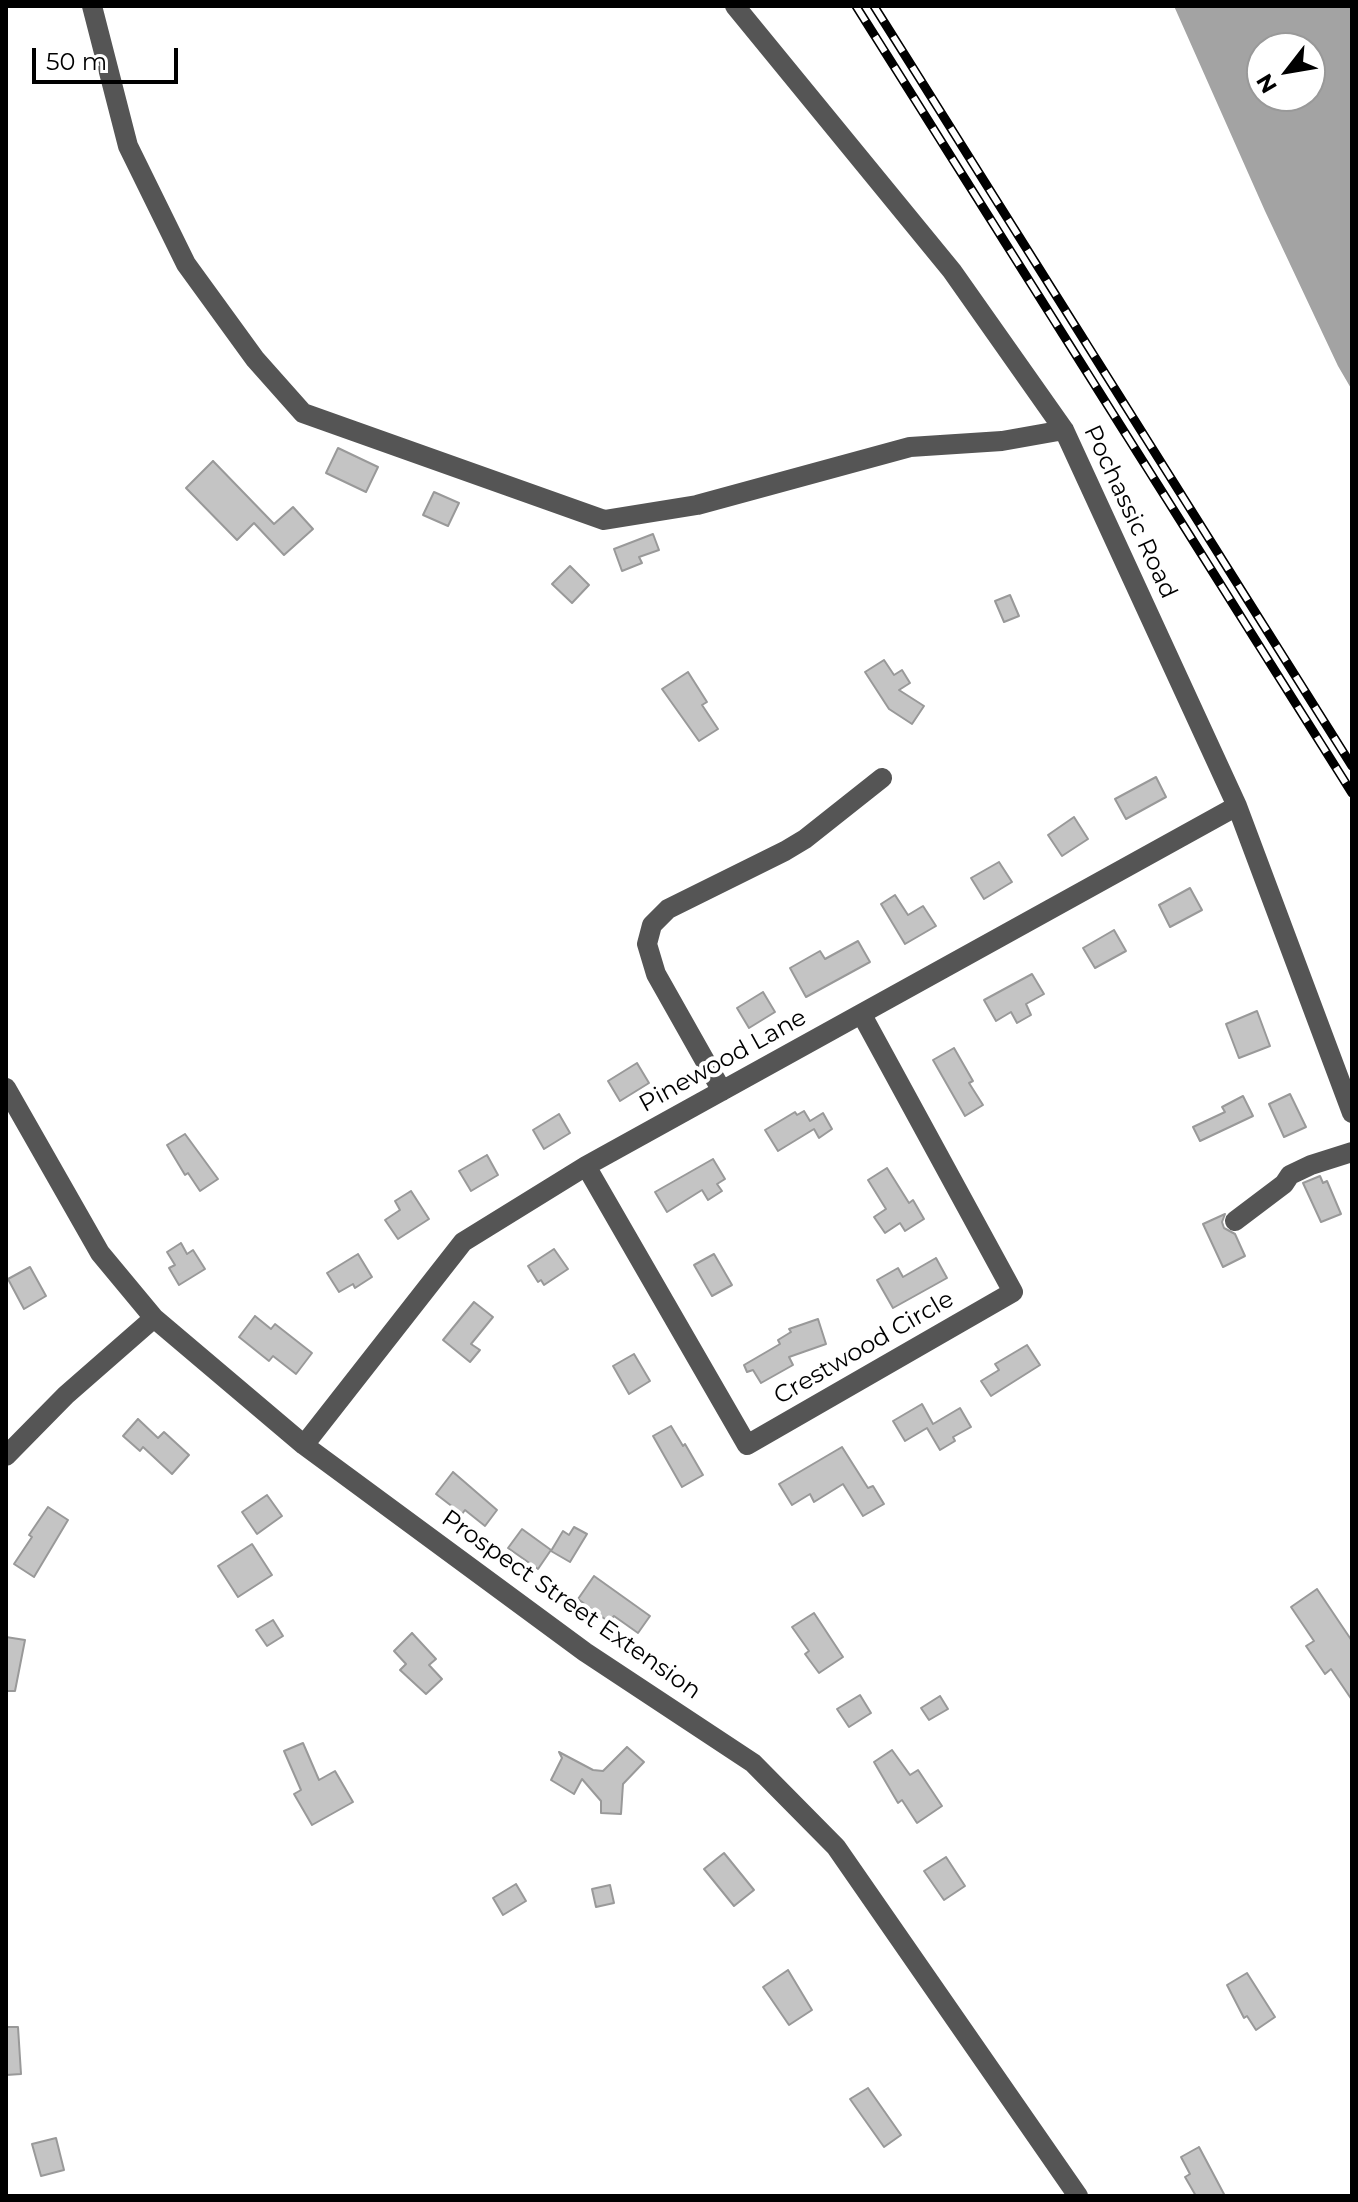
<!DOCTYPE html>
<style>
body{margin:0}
#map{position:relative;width:1358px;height:2202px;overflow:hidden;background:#fff;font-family:Montserrat,sans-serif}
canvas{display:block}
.frame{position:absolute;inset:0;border:8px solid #000;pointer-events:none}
.north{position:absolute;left:1246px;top:32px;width:80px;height:80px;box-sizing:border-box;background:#fff;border:2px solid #999;border-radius:50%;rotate:239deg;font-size:22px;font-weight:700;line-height:32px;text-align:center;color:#000}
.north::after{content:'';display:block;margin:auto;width:28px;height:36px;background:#000;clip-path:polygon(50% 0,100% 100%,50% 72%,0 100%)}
.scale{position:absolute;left:32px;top:48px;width:146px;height:36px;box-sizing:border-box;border:4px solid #000;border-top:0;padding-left:10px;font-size:24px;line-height:28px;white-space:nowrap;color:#000;-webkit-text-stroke:6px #fff;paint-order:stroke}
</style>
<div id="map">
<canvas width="1358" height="2202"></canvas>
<div class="frame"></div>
<div class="north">N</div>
<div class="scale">50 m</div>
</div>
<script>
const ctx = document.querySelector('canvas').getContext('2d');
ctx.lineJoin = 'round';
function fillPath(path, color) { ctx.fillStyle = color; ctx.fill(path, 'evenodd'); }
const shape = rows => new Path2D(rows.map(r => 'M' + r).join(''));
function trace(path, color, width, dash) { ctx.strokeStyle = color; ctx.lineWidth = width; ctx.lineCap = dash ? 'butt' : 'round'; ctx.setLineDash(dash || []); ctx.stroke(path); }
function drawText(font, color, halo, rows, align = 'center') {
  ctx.font = font + ' Montserrat,sans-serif'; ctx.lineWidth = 8; ctx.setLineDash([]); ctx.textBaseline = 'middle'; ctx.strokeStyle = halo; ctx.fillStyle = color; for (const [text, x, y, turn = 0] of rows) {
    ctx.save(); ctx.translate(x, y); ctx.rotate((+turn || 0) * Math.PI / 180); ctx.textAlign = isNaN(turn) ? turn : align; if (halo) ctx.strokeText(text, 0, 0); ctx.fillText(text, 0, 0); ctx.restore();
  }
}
fillPath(shape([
 [1174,6,1352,6,1352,390,1338,366,1265,211],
 [1262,48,1310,48,1310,96,1262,96]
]), '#a3a3a3');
const building = shape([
 [338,448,378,467,366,492,326,473,338,448],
 [213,461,274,524,293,507,313,529,284,555,254,523,237,540,186,488,213,461],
 [434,492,459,503,448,526,423,515,434,492],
 [653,534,659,550,639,557,642,563,622,571,614,549,653,534],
 [570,566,589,585,572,603,552,584,570,566],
 [1010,595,1019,616,1004,622,995,601,1010,595],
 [884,660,894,675,902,670,910,683,899,690,924,706,912,724,889,709,865,672,884,660],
 [688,672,707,702,702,705,718,729,699,741,662,689,688,672],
 [1156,777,1166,797,1126,819,1115,799,1156,777],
 [1074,817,1088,839,1062,856,1048,835,1074,817],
 [999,862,1012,882,984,899,971,878,999,862],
 [1190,888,1202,910,1170,927,1159,905,1190,888],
 [895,895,908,915,923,906,936,926,905,944,881,904,895,895],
 [1114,930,1126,951,1095,968,1083,948,1114,930],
 [858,941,870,962,806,997,790,968,820,951,825,959,858,941],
 [1032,974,1044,994,1026,1004,1031,1015,1017,1023,1011,1012,996,1021,984,1000,1032,974],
 [763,992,775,1012,749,1028,737,1008,763,992],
 [1257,1011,1270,1046,1239,1058,1226,1024,1257,1011],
 [954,1048,973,1081,969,1083,983,1105,965,1116,933,1060,954,1048],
 [637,1063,649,1083,620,1101,608,1081,637,1063],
 [1290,1094,1306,1127,1284,1137,1269,1104,1290,1094],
 [1243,1096,1253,1116,1200,1141,1193,1127,1225,1112,1222,1107,1243,1096],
 [804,1111,810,1121,823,1113,832,1129,819,1138,814,1129,778,1151,765,1130,795,1112,797,1115,804,1111],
 [559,1114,570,1133,544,1149,533,1130,559,1114],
 [185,1134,218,1179,200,1191,188,1173,185,1175,167,1145,185,1134],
 [487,1155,498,1175,471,1191,459,1171,487,1155],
 [713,1159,725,1179,717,1184,722,1191,708,1200,702,1190,667,1212,655,1192,713,1159],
 [887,1168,909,1203,913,1200,924,1219,905,1231,900,1223,885,1233,874,1217,886,1209,868,1180,887,1168],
 [1320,1176,1323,1183,1327,1181,1341,1214,1321,1222,1303,1183,1320,1176],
 [411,1191,429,1219,398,1239,385,1220,400,1210,395,1201,411,1191],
 [1225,1214,1222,1222,1224,1228,1235,1234,1245,1256,1223,1267,1203,1224,1225,1214],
 [181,1243,187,1254,193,1250,205,1269,179,1285,169,1268,175,1265,167,1252,181,1243],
 [554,1249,568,1269,544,1285,541,1280,538,1282,528,1266,554,1249],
 [358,1254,372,1277,355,1288,353,1284,339,1292,327,1273,358,1254],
 [714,1254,732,1285,712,1296,694,1265,714,1254],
 [936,1258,947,1278,893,1308,877,1280,898,1268,903,1277,936,1258],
 [30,1267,46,1296,24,1309,8,1279,30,1267],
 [474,1302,493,1317,471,1344,480,1350,470,1362,443,1340,474,1302],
 [255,1316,271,1329,275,1324,312,1353,296,1374,273,1356,269,1361,239,1337,255,1316],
 [818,1319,826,1344,789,1357,793,1365,761,1383,753,1370,747,1372,744,1365,780,1344,778,1340,791,1332,789,1329,818,1319],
 [1027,1345,1040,1365,991,1396,981,1381,999,1370,995,1364,1027,1345],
 [634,1354,650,1381,629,1394,613,1366,634,1354],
 [922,1404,933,1424,960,1408,971,1427,953,1437,955,1441,940,1450,927,1428,905,1441,893,1421,922,1404],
 [138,1419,158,1438,164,1432,189,1455,172,1474,143,1447,140,1451,123,1436,138,1419],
 [671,1426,683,1446,685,1444,703,1475,682,1487,653,1436,671,1426],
 [842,1447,868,1488,873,1486,884,1504,863,1516,843,1484,814,1502,810,1494,792,1505,779,1484,842,1447],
 [453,1472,497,1510,485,1526,465,1510,462,1514,436,1494,453,1472],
 [267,1495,282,1516,257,1534,242,1512,267,1495],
 [48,1507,68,1520,34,1577,14,1564,32,1537,29,1535,48,1507],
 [574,1527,587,1534,570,1562,551,1551,563,1531,569,1535,574,1527],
 [522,1529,551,1550,538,1569,508,1548,522,1529],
 [252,1544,272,1575,238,1597,218,1566,252,1544],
 [594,1576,650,1616,638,1633,614,1616,609,1622,578,1599,594,1576],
 [1317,1589,1352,1641,1352,1700,1331,1669,1325,1674,1306,1646,1314,1641,1291,1607,1317,1589],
 [814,1613,843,1657,819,1673,805,1654,809,1651,792,1627,814,1613],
 [273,1620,283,1636,267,1646,256,1630,273,1620],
 [412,1633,436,1659,429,1665,442,1679,426,1694,400,1670,406,1664,394,1651,412,1633],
 [6,1637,25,1640,15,1691,6,1691,6,1637],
 [860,1695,871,1713,849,1727,837,1709,860,1695],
 [940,1696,948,1709,929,1720,921,1708,940,1696],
 [303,1743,319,1780,335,1771,353,1802,312,1825,294,1794,301,1790,284,1751,303,1743],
 [627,1747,644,1762,623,1784,621,1814,601,1813,601,1801,582,1779,574,1794,551,1780,562,1758,559,1752,593,1770,603,1771,627,1747],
 [892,1750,910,1775,918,1770,942,1806,917,1823,902,1800,898,1803,874,1762,892,1750],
 [724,1853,754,1890,734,1906,704,1869,724,1853],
 [946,1857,965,1886,944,1900,924,1871,946,1857],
 [516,1884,526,1901,503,1915,493,1898,516,1884],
 [610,1885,614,1903,596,1907,592,1889,610,1885],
 [788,1970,812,2010,789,2025,763,1987,788,1970],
 [1247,1973,1275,2017,1256,2030,1247,2016,1244,2018,1227,1985,1247,1973],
 [6,2027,18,2027,21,2074,6,2075,6,2027],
 [868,2088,901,2135,884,2147,850,2099,868,2088],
 [56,2138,64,2170,41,2176,32,2144,56,2138],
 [1199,2147,1225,2196,1196,2196,1185,2177,1190,2174,1181,2157,1199,2147]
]);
fillPath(building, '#c4c4c4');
trace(building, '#999', 2);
trace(shape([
 [92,6,128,146,186,264,255,359,303,413,604,520,697,505,910,447,1002,441,1064,430],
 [735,6,952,271,1064,430,1237,806,1352,1113],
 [6,1088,100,1253,154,1318,304,1445,585,1652,753,1763,836,1847,1078,2196],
 [722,1091,656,974,647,944,652,925,668,909,785,851,805,839,882,778],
 [586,1166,747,1445,1013,1292,862,1015],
 [1235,1221,1284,1184,1290,1175,1311,1165,1352,1152],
 [304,1445,463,1242,586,1166,1237,806],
 [6,1456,66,1395,154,1318]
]), '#555', 20);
const rail = shape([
 [856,6,1352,793],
 [874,6,1352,766]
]);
trace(rail, '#000', 9);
trace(rail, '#fff', 6, [18]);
drawText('24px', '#000', '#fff', [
 ["Pochassic Road",1130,512,65],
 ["Pinewood Lane",723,1061,-29],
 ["Crestwood Circle",864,1348,-30],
 ["Prospect Street Extension",571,1605,35]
]);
</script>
